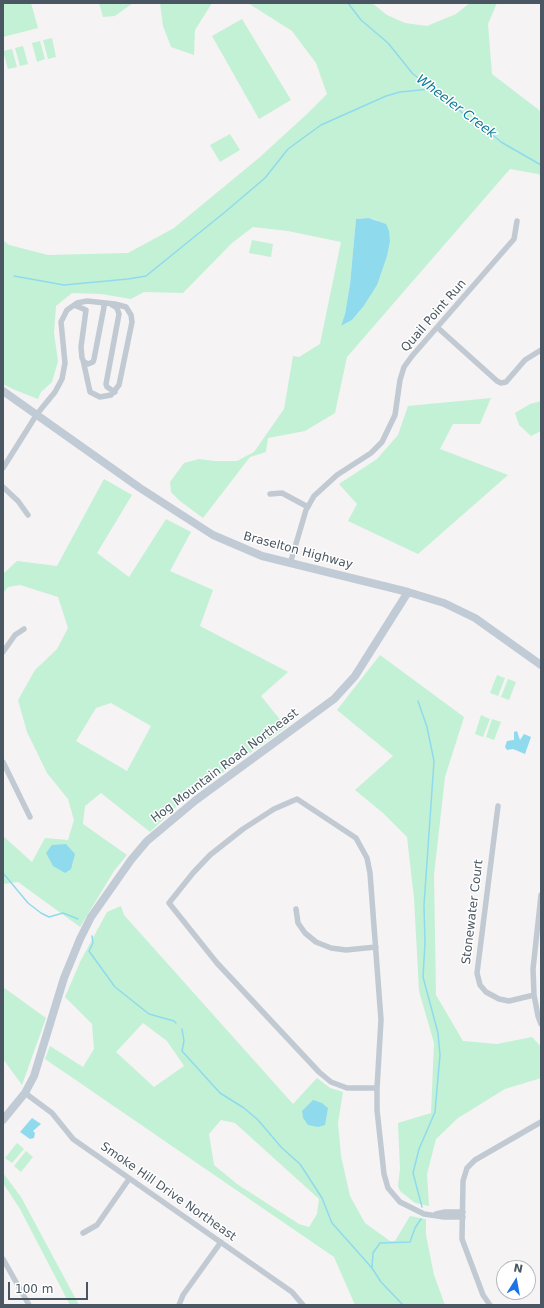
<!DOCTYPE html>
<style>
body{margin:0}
#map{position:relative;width:544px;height:1308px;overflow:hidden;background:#f5f3f3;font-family:"DejaVu Sans",sans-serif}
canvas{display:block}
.frame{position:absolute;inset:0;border:4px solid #4a5661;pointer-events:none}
.north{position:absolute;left:496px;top:1260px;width:40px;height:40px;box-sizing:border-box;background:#fff;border:1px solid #b7bbc0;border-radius:50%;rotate:11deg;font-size:11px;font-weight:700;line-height:16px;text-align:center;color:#4a5661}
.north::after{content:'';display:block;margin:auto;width:14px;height:18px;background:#1a73e8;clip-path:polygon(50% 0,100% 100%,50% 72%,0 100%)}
.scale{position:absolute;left:8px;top:1282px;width:80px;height:18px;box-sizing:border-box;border:2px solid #4a5661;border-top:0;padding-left:5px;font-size:12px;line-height:14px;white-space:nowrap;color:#4a5661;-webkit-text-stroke:3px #fff;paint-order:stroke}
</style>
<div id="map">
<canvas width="544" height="1308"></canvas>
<div class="frame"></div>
<div class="north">N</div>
<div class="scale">100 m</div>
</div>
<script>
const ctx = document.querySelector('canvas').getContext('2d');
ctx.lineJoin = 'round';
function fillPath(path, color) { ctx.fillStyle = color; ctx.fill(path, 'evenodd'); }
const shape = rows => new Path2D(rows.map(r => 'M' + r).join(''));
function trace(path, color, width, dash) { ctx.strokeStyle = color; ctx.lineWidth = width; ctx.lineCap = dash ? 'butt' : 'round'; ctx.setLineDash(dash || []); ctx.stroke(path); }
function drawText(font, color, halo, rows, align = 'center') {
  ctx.font = font + ' "DejaVu Sans",sans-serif'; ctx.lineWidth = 3; ctx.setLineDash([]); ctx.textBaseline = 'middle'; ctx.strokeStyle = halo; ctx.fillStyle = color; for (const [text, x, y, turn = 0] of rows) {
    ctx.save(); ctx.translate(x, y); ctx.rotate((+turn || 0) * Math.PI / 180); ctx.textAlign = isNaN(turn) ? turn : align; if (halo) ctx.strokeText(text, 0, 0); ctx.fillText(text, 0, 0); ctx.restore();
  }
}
fillPath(shape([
 [3,3,31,3,38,28,3,37],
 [99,3,133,3,115,16,103,17],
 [160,3,212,3,195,30,194,55,171,47,163,26],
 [248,3,372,3,387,15,405,23,427,26,456,14,470,3,497,3,488,24,492,74,539,110,541,115,541,176,538,174,510,169,347,357,335,413,305,431,268,438,266,452,250,457,203,518,180,501,171,492,170,482,184,463,199,459,214,461,237,461,254,452,284,409,293,356,299,357,320,344,341,242,288,231,253,227,232,243,183,293,144,292,131,299,101,294,72,293,56,306,54,333,58,361,52,382,41,392,38,399,15,390,3,384,3,240,9,245,48,255,128,253,174,228,260,157,307,114,327,94,316,63,292,31],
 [369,218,377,220,363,307,352,320,341,326,345,314,350,284,356,219],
 [242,19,291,100,259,119,212,36],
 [52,38,56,57,48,59,43,40],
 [40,41,45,59,37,62,32,43],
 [23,46,28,64,20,66,15,48],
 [12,49,17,67,8,69,3,51],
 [230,134,240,150,220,162,210,145],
 [252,240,273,244,271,257,249,253],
 [491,398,480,424,453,424,440,449,508,475,418,554,348,521,357,504,339,484,377,459,398,435,408,406],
 [541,401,541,431,531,436,519,425,515,413,530,404],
 [104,479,132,495,97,553,129,577,166,519,191,532,170,571,213,590,200,626,288,672,261,696,286,727,178,805,150,832,101,793,85,806,83,824,127,855,114,871,80,927,18,882,3,884,3,836,32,862,45,838,68,840,74,820,68,799,47,773,27,732,18,700,35,670,57,649,68,628,58,597,20,585,8,587,3,593,3,574,17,561,57,566],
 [111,703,151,726,127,771,76,741,96,708],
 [380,655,464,717,445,777,434,875,436,995,463,1041,497,1044,532,1037,541,1047,541,1078,505,1089,458,1118,436,1139,427,1174,429,1206,415,1203,400,1191,398,1186,400,1169,398,1123,431,1113,434,1043,419,991,414,898,407,837,383,813,355,790,393,756,337,710],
 [497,675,505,678,498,696,490,693],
 [508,679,516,682,509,700,501,697],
 [481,715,490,719,483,737,475,734],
 [492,719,501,722,494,740,486,737],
 [121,906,124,915,293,1104,317,1078,330,1088,343,1092,338,1123,341,1156,350,1196,365,1223,390,1241,395,1241,410,1216,426,1219,426,1235,434,1275,445,1305,355,1305,334,1257,45,1059,50,1046,83,1067,94,1049,92,1024,65,997,81,960,107,912],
 [143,1023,167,1041,184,1066,154,1087,116,1052],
 [221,1120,235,1123,319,1199,317,1214,309,1227,299,1224,237,1184,214,1165,209,1134],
 [3,987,46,1018,22,1085,3,1059],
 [17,1143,24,1149,12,1163,5,1158],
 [26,1151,33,1157,21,1172,14,1166],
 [3,1173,21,1197,79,1305,70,1305,20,1209,3,1183]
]), '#c3f1d5');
fillPath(shape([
 [369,218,386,224,389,231,390,241,387,256,377,285,363,307,352,320,341,326,345,314,350,284,356,219],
 [517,731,520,740,524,734,531,737,525,754,513,749,507,750,505,747,507,741,514,740,514,732],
 [66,844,75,854,71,869,65,873,53,866,46,853,52,845],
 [313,1100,322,1103,328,1108,325,1125,318,1127,308,1125,303,1118,302,1111],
 [32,1118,41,1124,33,1131,35,1133,34,1138,30,1139,20,1132]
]), '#90daee');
trace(shape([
 [348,3,361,20,388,43,413,74,428,85,430,89,459,110,474,123,482,126,501,142,541,165],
 [14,276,64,285,128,279,146,276,225,212,265,178,288,149,321,125,386,96,400,92,430,89],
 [418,701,427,727,434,761,424,905,425,943,423,977,438,1033,440,1055,435,1112,419,1149,413,1173,422,1207],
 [3,873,28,903,41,913,49,917,63,913,78,919],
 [92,936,93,943,89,951,115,987,149,1014,174,1021,176,1023],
 [182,1029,184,1041,182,1051,220,1093,244,1108,258,1120,282,1148,300,1164,322,1198,332,1223,372,1268,381,1282,403,1305],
 [372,1268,373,1253,380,1243,410,1242,415,1228,421,1219]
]), '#90daee', 1.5);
trace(shape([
 [74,305,86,310,81,347,82,358,84,362,88,364,93,362,94,359,104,307,103,303],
 [112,305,117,308,119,314,106,384,107,387,115,392],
 [438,328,497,381,501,383,506,382,525,360,541,350],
 [3,468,37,414,55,392,62,379,65,363,61,322,67,310,77,303,87,301,115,304,126,307,131,315,132,322,119,385,111,395,100,397,90,392,83,360],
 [3,487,18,501,28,515],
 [270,494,282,493,308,507],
 [290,564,306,510,314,496,337,475,371,453,382,442,395,415,400,380,404,367,412,356,514,239,517,221],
 [3,652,15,635,24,629],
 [3,762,30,817],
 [498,806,477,973,480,985,486,992,499,999,509,1001,534,995],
 [541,895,533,969,534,995,538,1016,541,1024],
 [296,909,298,923,305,933,316,942,331,948,346,950,376,947],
 [377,1088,347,1088,331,1082,319,1072,217,963,169,903,193,873,210,855,243,829,274,809,297,799,356,838,367,858,370,873,381,1020,377,1088,377,1110,384,1174,388,1188,400,1202,424,1214,444,1217,463,1217],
 [25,1093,52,1113,73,1139,292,1292,303,1305],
 [436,1214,445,1212,463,1212],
 [83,1233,97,1225,129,1179],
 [3,1259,29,1305],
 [179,1305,183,1295,221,1242],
 [490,1305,483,1295,462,1239,463,1181,467,1168,475,1160,541,1122]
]), '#c1cad2', 5.5);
trace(shape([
 [3,391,140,488,213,535,262,556,408,592,444,603,475,618,541,665],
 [3,1120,25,1093,34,1076,64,978,80,939,91,917,131,860,147,841,196,800,334,699,355,676,408,592]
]), '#c1cbd6', 8);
drawText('12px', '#4a5661', '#fff', [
 ["Quail Point Run",434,316,-49],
 ["Braselton Highway",298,551,15],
 ["Hog Mountain Road Northeast",225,766,-37],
 ["Stonewater Court",473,912,-83],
 ["Smoke Hill Drive Northeast",168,1192,35]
]);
drawText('italic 13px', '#0c7c9b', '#fff', [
 ["Wheeler Creek",456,107,37]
]);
</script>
